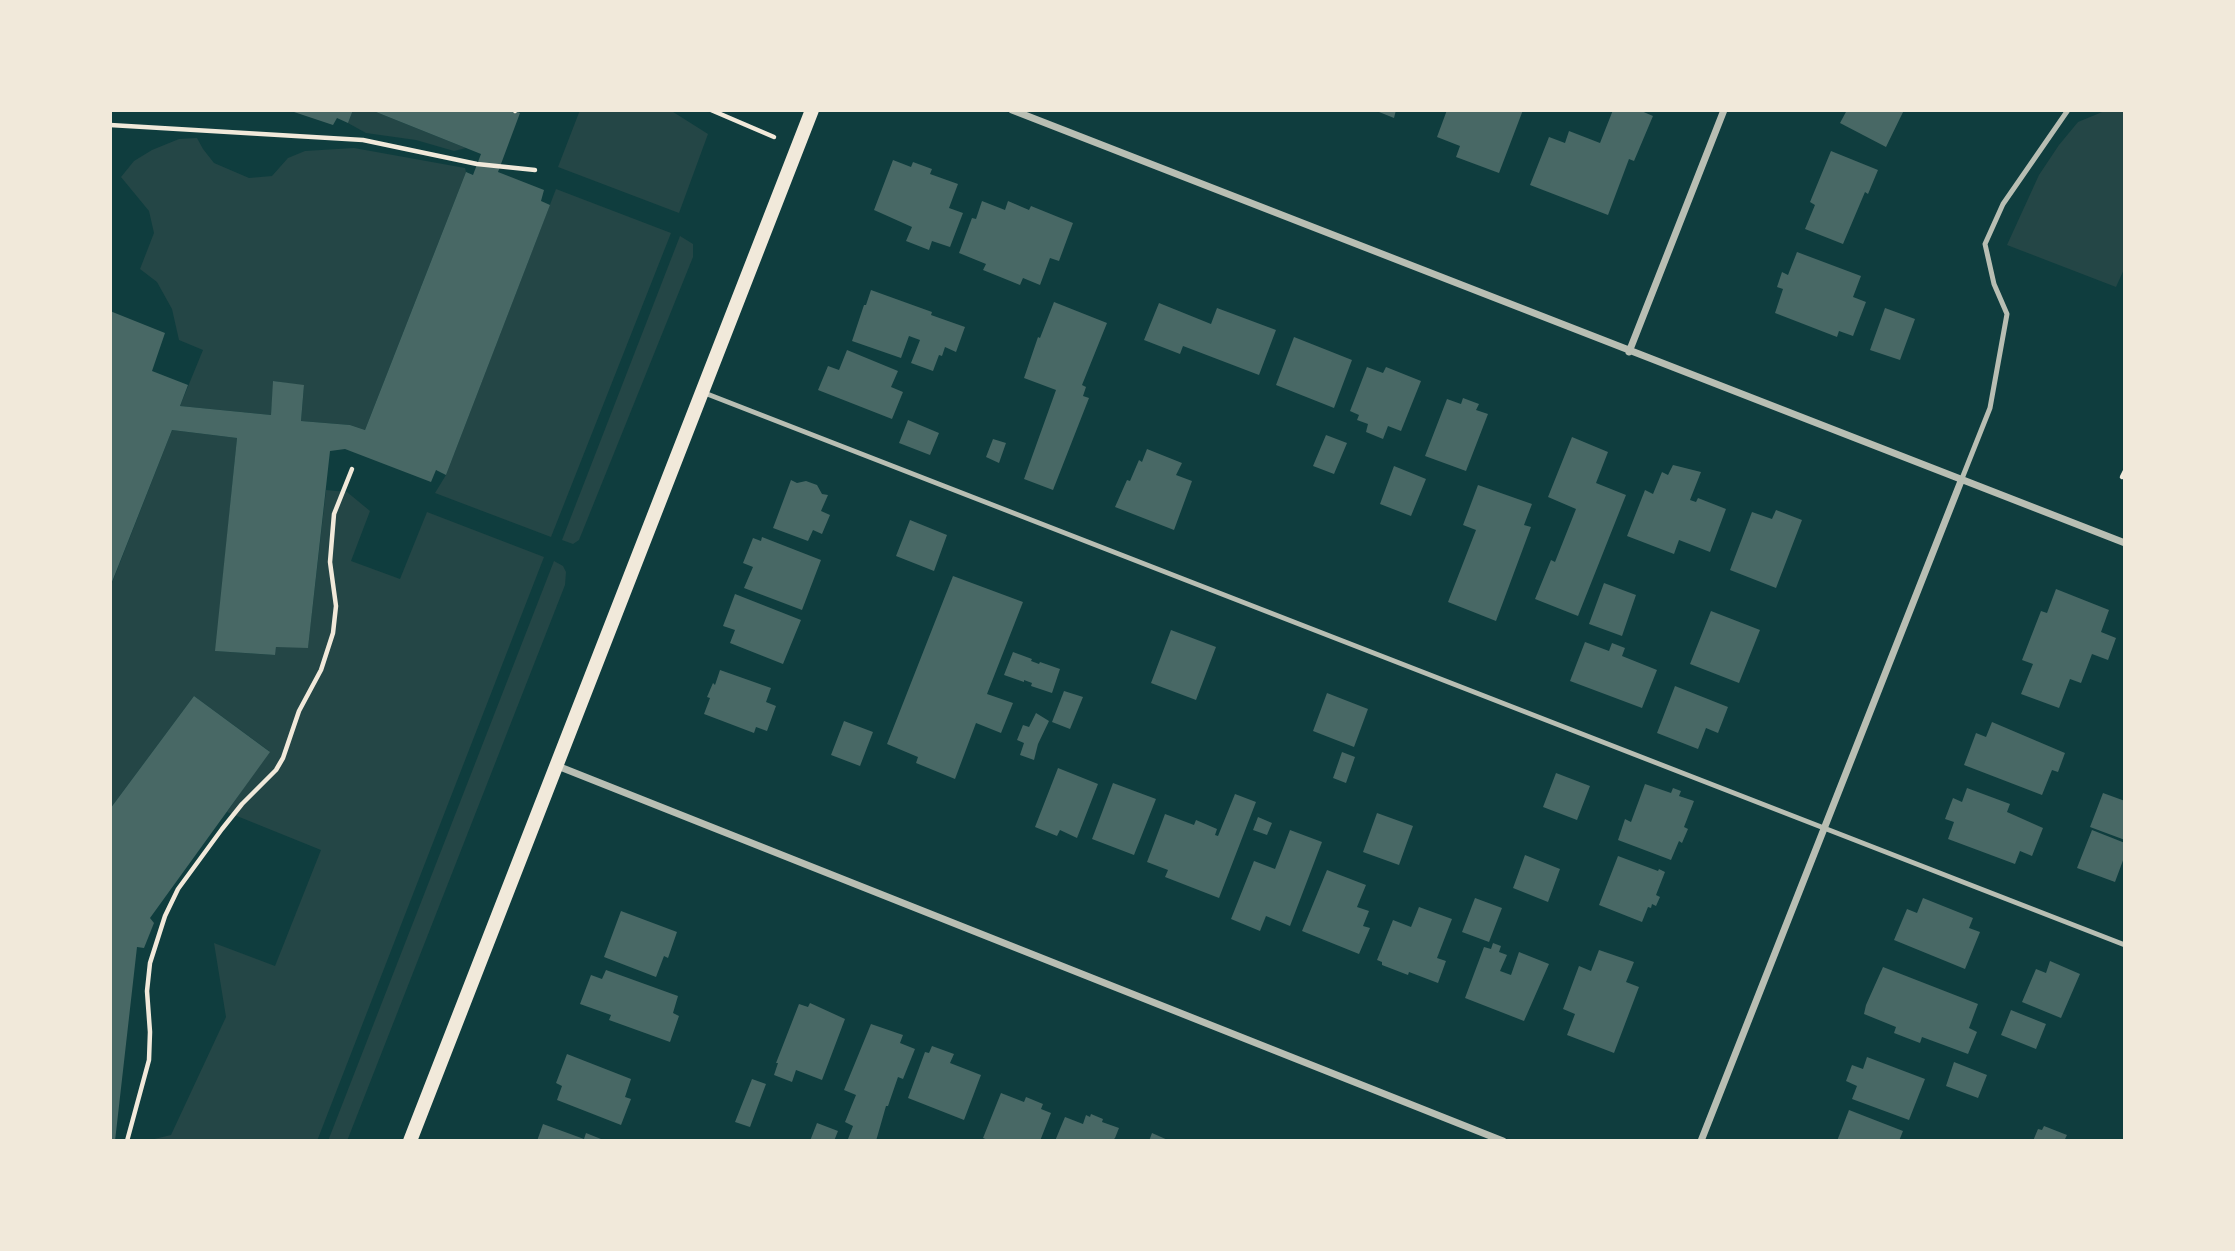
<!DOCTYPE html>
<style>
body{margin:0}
#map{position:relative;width:2235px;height:1251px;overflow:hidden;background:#0f3d3e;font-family:Mulish,sans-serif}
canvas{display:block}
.frame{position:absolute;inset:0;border:112px solid #f1e9da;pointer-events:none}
</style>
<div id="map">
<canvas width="2235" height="1251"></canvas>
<div class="frame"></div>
</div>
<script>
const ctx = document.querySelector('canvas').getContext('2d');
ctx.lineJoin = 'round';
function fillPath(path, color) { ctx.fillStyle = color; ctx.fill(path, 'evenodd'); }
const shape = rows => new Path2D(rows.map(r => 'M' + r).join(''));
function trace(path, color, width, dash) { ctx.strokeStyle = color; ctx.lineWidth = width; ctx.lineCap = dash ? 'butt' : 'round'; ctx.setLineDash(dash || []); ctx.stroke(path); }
fillPath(shape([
 [353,110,371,110,466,148,454,151,416,140,366,133,348,123],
 [580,110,670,110,708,134,679,213,558,167],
 [2107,110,2125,110,2125,267,2116,287,2007,245,2039,175,2059,145,2078,122],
 [197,138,203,149,214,163,249,178,272,176,288,158,305,151,354,148,465,168,466,172,365,430,350,425,301,421,304,386,274,381,271,415,180,406,203,350,179,340,172,309,157,282,140,269,154,233,149,211,121,177,134,161,152,150,179,139],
 [556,189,671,233,551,537,435,493,446,475],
 [680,236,693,244,693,257,579,540,573,544,562,540],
 [172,430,237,438,216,651,274,655,276,647,308,647,326,490,347,492,370,511,351,561,400,579,427,512,544,557,317,1141,146,1141,171,1135,226,1017,214,943,275,966,321,850,227,812,269,751,194,696,110,809,110,647,112,641,110,640,110,588],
 [554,561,563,566,566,572,565,585,347,1141,328,1141]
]), '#244646');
fillPath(shape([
 [353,110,348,123,337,118,333,125,291,111],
 [371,110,513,110,520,113,498,172,544,190,541,201,550,205,446,475,436,470,431,482,345,449,330,451,308,648,276,647,275,655,215,651,237,438,172,430,110,587,110,311,165,333,152,371,188,385,180,406,271,415,273,381,304,385,301,421,350,425,365,430,466,172,473,175,481,154],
 [1374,110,1396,110,1394,118],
 [1447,110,1523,110,1499,173,1456,157,1460,146,1437,137],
 [1613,110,1639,110,1653,116,1634,161,1629,159,1608,215,1530,185,1549,137,1565,143,1569,131,1600,143],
 [1847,110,1904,110,1886,147,1840,123],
 [1831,151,1878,170,1868,194,1865,192,1843,244,1805,229,1815,205,1810,202],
 [893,160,911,167,913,162,932,169,930,174,958,184,949,208,963,213,950,247,932,241,929,250,906,241,912,227,874,210],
 [982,201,1005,210,1008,201,1029,210,1031,206,1073,223,1059,261,1050,258,1040,285,1023,278,1020,285,983,270,986,264,959,253,972,218,976,219],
 [1797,252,1861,276,1853,297,1866,302,1853,336,1839,331,1837,337,1775,313,1783,289,1777,287,1782,272,1788,275],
 [871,290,932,312,931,315,965,327,956,352,945,347,942,356,939,355,933,371,911,363,920,340,909,336,901,358,852,341,864,305,866,305],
 [1054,302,1107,323,1082,385,1086,387,1083,396,1089,398,1053,490,1024,479,1056,390,1024,378,1038,337,1040,338],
 [1159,303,1211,324,1217,308,1276,330,1259,375,1183,346,1180,354,1144,340],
 [1885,308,1915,319,1900,360,1870,350],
 [1294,337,1352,360,1334,408,1276,385],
 [847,350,898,371,891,387,903,392,892,419,818,390,828,366,839,370],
 [1367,367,1383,373,1386,367,1421,381,1401,431,1388,426,1383,439,1366,432,1368,424,1357,420,1359,415,1350,411],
 [1463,398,1479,404,1476,410,1488,414,1466,471,1425,456,1447,399,1461,404],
 [908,420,939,433,930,455,899,443],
 [1326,435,1347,443,1334,474,1313,466],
 [1572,437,1608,452,1596,483,1626,495,1578,616,1535,599,1551,560,1555,562,1576,509,1548,497],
 [993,439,1006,443,999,463,986,457],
 [1147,449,1182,463,1176,475,1192,481,1174,530,1115,507,1127,480,1130,481,1139,460,1142,462],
 [1673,465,1701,472,1690,500,1696,502,1698,498,1726,509,1710,552,1679,540,1674,554,1627,536,1645,490,1653,494,1662,472,1668,475],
 [1394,466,1426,479,1411,516,1380,504],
 [791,480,797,483,806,481,817,485,822,494,828,495,821,511,830,515,822,534,813,530,808,541,773,528],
 [1478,485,1532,504,1524,525,1531,527,1496,621,1448,602,1476,530,1463,525],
 [1776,510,1802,520,1776,588,1730,570,1752,512,1772,519],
 [910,520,947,535,934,571,896,556],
 [762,537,821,560,802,610,744,588,753,567,743,563,753,538,761,541],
 [953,576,1023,602,987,694,1013,703,1001,733,976,723,955,779,916,763,918,757,887,744],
 [1604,583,1636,595,1622,636,1589,624],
 [2056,589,2109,610,2101,632,2116,638,2108,660,2092,654,2081,683,2070,679,2059,708,2021,694,2033,664,2022,660,2041,611,2047,613],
 [735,594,801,620,783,664,730,643,735,630,723,626],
 [1711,611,1760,630,1739,683,1690,664],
 [1171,630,1216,647,1196,700,1151,683],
 [1585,642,1609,651,1612,643,1625,648,1622,656,1657,670,1642,708,1570,681],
 [1013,652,1032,659,1031,661,1039,664,1040,662,1060,669,1052,693,1031,686,1032,683,1024,680,1024,682,1004,675],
 [720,670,771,688,766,702,776,706,767,731,756,727,754,733,704,714,710,698,707,697,713,683,715,685],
 [1675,686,1728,707,1718,733,1706,728,1698,749,1657,733],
 [1064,691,1083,697,1070,729,1052,722],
 [1327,693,1368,709,1354,747,1313,731],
 [194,696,270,752,150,918,154,923,144,948,137,947,115,1141,110,1141,110,809],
 [1036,713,1049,721,1038,744,1034,760,1020,755,1024,743,1017,740,1023,725,1029,727],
 [844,721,873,732,860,766,831,755],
 [1992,722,2065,753,2058,772,2052,770,2042,795,1964,765,1976,733,1986,737],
 [1342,752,1355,757,1346,783,1333,778],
 [1058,768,1098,784,1077,838,1060,830,1057,836,1035,827],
 [1556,773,1590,786,1577,820,1543,807],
 [1113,783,1156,799,1134,855,1092,839],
 [1645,784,1671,793,1673,788,1681,791,1679,796,1694,801,1684,827,1688,829,1682,843,1679,841,1671,860,1618,840,1625,819,1631,822],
 [1967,788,2010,804,2007,812,2043,828,2032,856,2020,851,2015,864,1948,839,1954,822,1945,819,1953,798,1962,802],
 [2103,793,2125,801,2125,840,2090,827],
 [1235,794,1256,802,1219,898,1165,877,1168,870,1147,862,1165,814,1194,825,1196,820,1217,829,1215,835,1218,836],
 [1377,813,1413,826,1399,865,1363,852],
 [1258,817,1272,823,1267,835,1253,830],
 [1290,830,1322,842,1290,926,1266,916,1260,931,1231,919,1254,861,1275,869],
 [2092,830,2125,843,2125,855,2115,882,2077,868],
 [1525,855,1560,869,1548,902,1513,888],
 [1618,856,1658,871,1659,869,1665,872,1656,895,1660,897,1656,906,1652,904,1651,908,1648,907,1642,922,1599,905],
 [1327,870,1366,885,1357,907,1369,911,1363,926,1370,928,1359,954,1302,931],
 [1475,898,1502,908,1489,942,1462,932],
 [1923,898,1973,918,1969,928,1980,932,1965,969,1894,940,1907,909,1917,913],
 [1419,907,1452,919,1437,958,1446,961,1438,983,1409,972,1408,975,1382,965,1382,962,1377,960,1393,920,1411,927],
 [621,911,677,932,668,958,664,956,656,977,604,957],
 [1493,943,1501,946,1499,952,1507,955,1500,971,1511,975,1519,952,1549,964,1524,1021,1465,998,1484,947,1491,949],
 [1599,950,1634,962,1626,982,1639,987,1614,1053,1567,1035,1575,1014,1563,1009,1579,966,1591,971],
 [2050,961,2080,974,2061,1018,2022,1002,2036,969,2046,973],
 [1883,967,1978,1004,1969,1028,1977,1032,1968,1054,1922,1037,1920,1043,1894,1033,1896,1027,1864,1014,1866,1005],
 [606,970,678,996,673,1013,679,1016,670,1042,609,1020,611,1015,580,1004,591,975,602,979],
 [810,1003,845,1019,822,1080,796,1070,792,1082,774,1075,778,1063,776,1063,799,1004,808,1007],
 [2011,1010,2046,1024,2036,1049,2001,1035],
 [871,1024,903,1035,900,1043,915,1049,903,1079,898,1077,888,1106,886,1106,876,1141,852,1141,848,1139,853,1126,845,1122,856,1095,844,1090],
 [932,1046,954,1054,950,1063,981,1075,964,1120,908,1098,925,1052,929,1053],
 [567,1054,631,1079,625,1097,631,1099,621,1125,557,1100,562,1086,556,1083],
 [1867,1057,1925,1079,1909,1120,1852,1099,1857,1086,1846,1081,1852,1065,1863,1069],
 [1954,1062,1987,1075,1978,1098,1946,1086],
 [752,1079,766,1084,750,1127,735,1122],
 [1001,1093,1024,1102,1026,1097,1043,1104,1041,1109,1051,1113,1040,1141,990,1141,983,1138],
 [1849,1110,1903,1131,1899,1141,1837,1141],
 [1091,1114,1103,1119,1102,1122,1119,1128,1115,1138,1112,1141,1055,1141,1065,1117,1083,1124,1086,1115,1090,1117],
 [817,1123,838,1131,834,1141,810,1141],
 [543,1124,584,1139,586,1133,606,1141,537,1141],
 [2044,1126,2067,1135,2065,1139,2070,1141,2033,1141,2038,1129,2042,1130],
 [1152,1133,1170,1141,1149,1141]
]), '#486865');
trace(shape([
 [711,110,774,137],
 [515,111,516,110],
 [110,125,363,140,477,164,535,170],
 [2122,477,2125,471],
 [127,1141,149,1060,150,1032,147,991,150,963,165,916,178,889,222,829,242,804,276,770,283,758,299,711,321,670,333,633,336,606,330,562,334,514,352,469]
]), '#f1e9da', 4.5);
trace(shape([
 [702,392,2125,945],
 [1961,481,1990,408,2007,314,1994,284,1985,244,2003,204,2068,110]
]), '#b8beb3', 5);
trace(shape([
 [1012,110,2125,543],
 [1629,352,1724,110],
 [555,765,1503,1141],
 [1701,1141,1961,481]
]), '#b8beb3', 7);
trace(shape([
 [410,1141,812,110]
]), '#f1e9da', 14);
</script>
